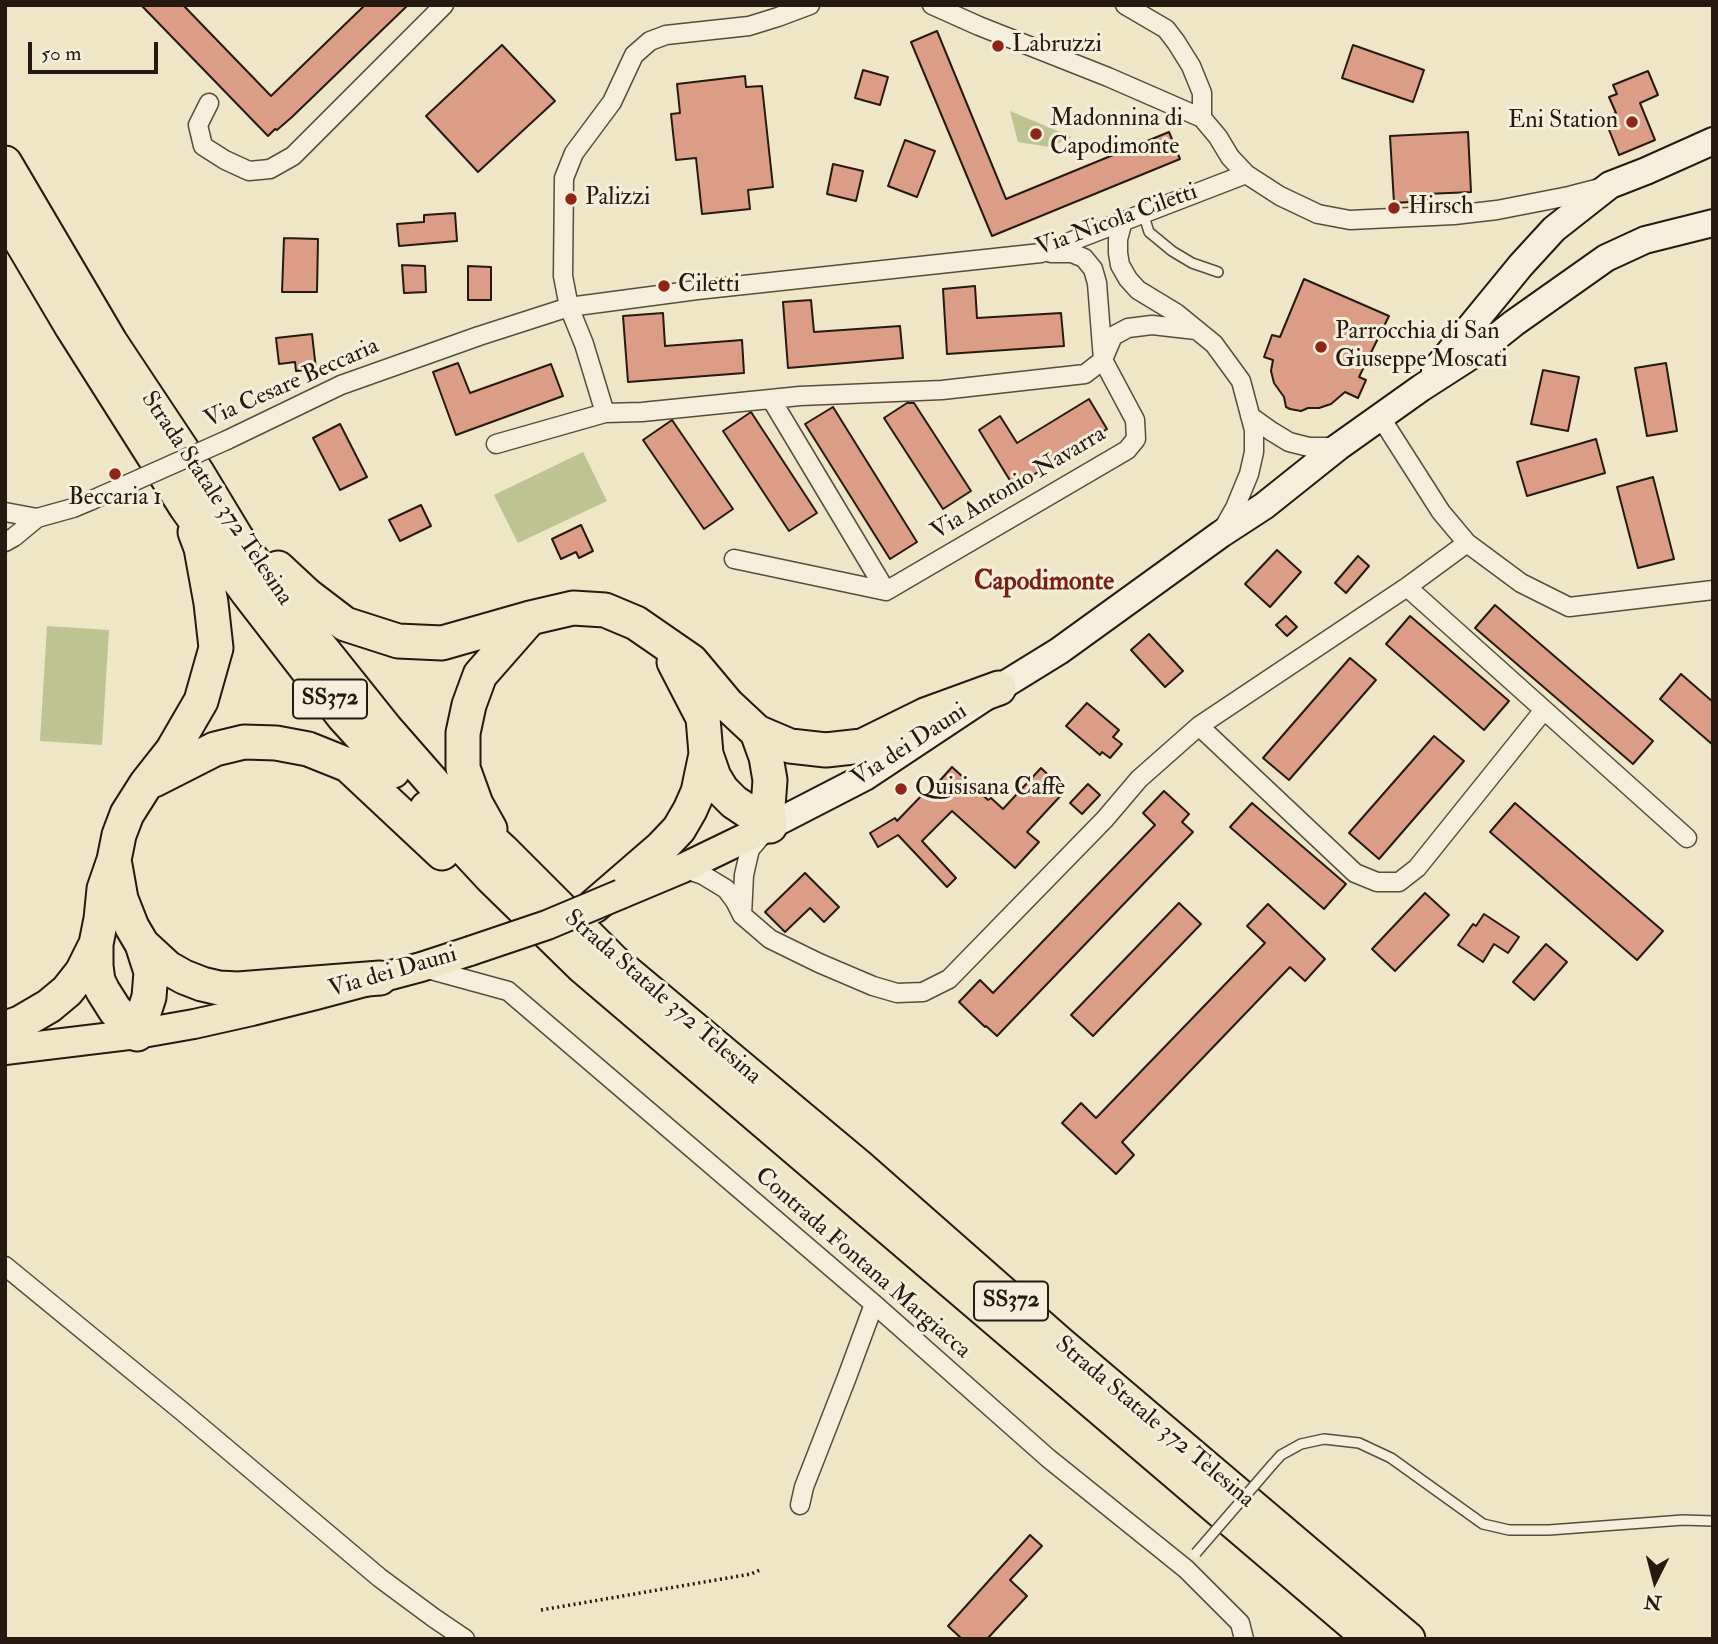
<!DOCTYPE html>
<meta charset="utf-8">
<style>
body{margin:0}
#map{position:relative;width:1718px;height:1644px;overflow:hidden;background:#efe5c7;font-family:"IM FELL Double Pica",serif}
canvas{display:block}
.frame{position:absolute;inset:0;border:7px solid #26190f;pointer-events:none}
.north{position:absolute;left:1620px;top:1546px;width:70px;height:70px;-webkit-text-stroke:5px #f5eedb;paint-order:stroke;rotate:186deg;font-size:19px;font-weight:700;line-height:28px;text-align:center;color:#26190f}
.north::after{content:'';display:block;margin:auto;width:24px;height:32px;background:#26190f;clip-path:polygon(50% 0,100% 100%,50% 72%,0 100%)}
.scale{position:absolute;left:28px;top:42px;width:130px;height:32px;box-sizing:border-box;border:4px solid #26190f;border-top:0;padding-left:9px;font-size:21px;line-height:24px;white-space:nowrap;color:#26190f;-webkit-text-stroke:5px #f5eedb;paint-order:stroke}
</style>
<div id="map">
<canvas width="1718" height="1644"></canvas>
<div class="frame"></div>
<div class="north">N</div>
<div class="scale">50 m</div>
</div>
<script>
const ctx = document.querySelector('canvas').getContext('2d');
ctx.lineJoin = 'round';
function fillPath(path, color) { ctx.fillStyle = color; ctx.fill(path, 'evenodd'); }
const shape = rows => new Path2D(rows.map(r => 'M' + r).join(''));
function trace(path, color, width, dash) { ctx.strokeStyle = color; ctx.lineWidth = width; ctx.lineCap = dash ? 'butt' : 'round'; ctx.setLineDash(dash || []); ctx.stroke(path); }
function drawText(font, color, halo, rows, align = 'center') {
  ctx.font = font + ' "IM FELL Double Pica",serif'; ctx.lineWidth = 6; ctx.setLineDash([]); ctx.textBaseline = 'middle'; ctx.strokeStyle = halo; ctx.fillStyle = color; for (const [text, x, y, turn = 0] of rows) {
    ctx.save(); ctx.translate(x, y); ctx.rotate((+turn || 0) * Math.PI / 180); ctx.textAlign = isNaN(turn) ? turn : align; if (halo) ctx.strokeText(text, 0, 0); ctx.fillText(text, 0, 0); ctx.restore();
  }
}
fillPath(shape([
 [1010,111,1072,137,1050,147,1018,142],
 [583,452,607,501,518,543,494,495],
 [47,626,109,630,102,745,40,741]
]), '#bec392');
const building = shape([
 [141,5,183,5,271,96,365,5,408,5,292,117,277,130,275,129,268,136,141,5],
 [937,31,1006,199,1169,132,1180,159,992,236,911,42,937,31],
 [502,45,555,101,478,172,426,116,502,45],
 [1353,45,1424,70,1413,102,1342,78,1353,45],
 [863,70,888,77,880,105,855,98,863,70],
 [1648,71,1658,95,1640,103,1655,140,1619,155,1604,117,1616,113,1609,97,1617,94,1613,85,1648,71],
 [745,76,746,87,762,86,773,187,748,190,750,209,702,214,696,158,676,160,671,114,680,113,677,84,745,76],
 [1468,132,1471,192,1427,194,1427,201,1394,203,1390,136,1468,132],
 [905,140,935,151,917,197,888,186,905,140],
 [833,164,863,171,856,201,827,194,833,164],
 [455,213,457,241,399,246,397,224,424,222,424,215,455,213],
 [284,238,318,239,317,292,282,292,284,238],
 [402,265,425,266,426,292,404,293,402,265],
 [468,266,491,267,491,300,468,300,468,266],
 [1304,279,1389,316,1359,377,1366,380,1358,398,1345,392,1331,404,1319,408,1308,408,1301,411,1290,409,1286,407,1284,397,1274,383,1271,371,1273,360,1264,357,1272,335,1280,337,1304,279],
 [975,286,977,318,1061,313,1064,346,947,354,943,289,975,286],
 [811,300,814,332,900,326,903,358,788,368,783,302,811,300],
 [663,313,665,346,742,340,744,373,628,382,623,316,663,313],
 [312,334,316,369,296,371,295,362,279,364,276,338,312,334],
 [458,363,470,393,551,364,563,396,456,435,433,372,458,363],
 [1666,363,1677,431,1647,436,1635,368,1666,363],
 [1543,370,1579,377,1568,431,1531,424,1543,370],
 [1089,399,1107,429,1014,487,979,430,1000,416,1017,443,1089,399],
 [907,403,914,403,971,491,943,509,884,418,907,403],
 [833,407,917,542,890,559,805,424,833,407],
 [751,412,817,513,789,531,723,431,751,412],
 [672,420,733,509,704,529,643,440,672,420],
 [340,424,367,477,340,490,313,438,340,424],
 [1596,439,1605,473,1527,496,1517,462,1596,439],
 [1653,477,1674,559,1638,568,1617,487,1653,477],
 [421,505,431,526,400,541,389,520,421,505],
 [581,525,593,551,579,558,576,552,561,559,552,539,581,525],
 [1277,550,1301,572,1270,607,1245,584,1277,550],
 [1358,556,1369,566,1346,593,1335,583,1358,556],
 [1495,605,1653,741,1633,764,1475,628,1495,605],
 [1286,616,1297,627,1287,636,1276,625,1286,616],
 [1410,616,1509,701,1484,730,1386,644,1410,616],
 [1149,634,1183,671,1165,687,1131,650,1149,634],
 [1350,658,1376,680,1289,780,1263,758,1350,658],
 [1681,674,1713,702,1713,745,1660,699,1681,674],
 [1087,703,1119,730,1113,737,1122,744,1110,758,1102,752,1100,755,1066,726,1087,703],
 [1434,736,1464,761,1379,859,1349,833,1434,736],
 [952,767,988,800,991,798,1003,809,1041,768,1065,791,1027,832,1039,842,1015,868,952,811,922,841,956,878,947,887,898,835,878,847,870,833,895,818,897,821,924,793,927,795,952,767],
 [1088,784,1100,795,1082,814,1070,803,1088,784],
 [1164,791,1189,814,1182,822,1193,832,997,1036,986,1026,985,1027,959,1002,980,980,993,993,1155,825,1143,813,1164,791],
 [1252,803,1346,884,1324,909,1230,827,1252,803],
 [1515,803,1663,931,1637,960,1490,832,1515,803],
 [805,873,839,907,824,922,810,908,785,932,765,912,805,873],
 [1425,893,1449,915,1395,971,1372,949,1425,893],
 [1179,903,1201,924,1093,1036,1071,1015,1179,903],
 [1268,904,1325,959,1305,981,1290,967,1122,1142,1134,1155,1116,1174,1062,1123,1081,1103,1096,1118,1265,943,1247,926,1268,904],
 [1484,914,1519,937,1508,953,1494,944,1483,962,1458,945,1473,924,1476,926,1484,914],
 [1546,944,1567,962,1534,1000,1513,982,1546,944],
 [1030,1535,1042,1546,1010,1580,1027,1596,987,1639,962,1639,948,1626,1030,1535]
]);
fillPath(building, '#dc9d86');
trace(building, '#26190f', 2);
const lane = shape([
 [1143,213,1149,232,1172,251,1192,263,1218,272],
 [1272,1465,1281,1455,1301,1444,1324,1439,1359,1443,1391,1458,1483,1524,1509,1530,1549,1530,1683,1520,1713,1521]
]);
const street = shape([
 [810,5,778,17,749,26,666,35,650,41,634,55,612,102,574,153,564,178,563,276,569,307,584,344,605,413,642,412,800,396,942,390,1085,374,1103,360],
 [932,5,979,26,1108,77,1202,118,1218,137,1230,157,1246,174,1280,196,1318,214,1350,220,1454,215,1497,210,1569,196,1600,188],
 [1125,5,1166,29,1176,42,1191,66,1202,93,1202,118],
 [209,103,198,125,203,146,225,160,249,171,270,169,293,156,444,5],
 [1123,221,1118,239,1118,253,1120,265,1128,279,1138,290,1176,313,1214,344,1241,381,1254,430,1254,452,1249,474,1235,508,1223,529],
 [1104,357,1113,336,1128,328,1152,325,1196,330],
 [771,399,886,591],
 [1250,416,1271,431,1289,442,1309,447,1338,447],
 [1381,418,1441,512,1467,543,1521,583,1569,607,1713,590],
 [227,440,341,385,479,336,569,307,697,290,1041,253,1246,174],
 [496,444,605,413],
 [5,512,37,518],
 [5,542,14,537,37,518,73,508,92,500],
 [734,559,886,591,1127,450,1136,439,1135,420,1103,360,1097,283,1093,269,1084,258,1072,253,1051,253],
 [1407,587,1687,838],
 [1199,726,1355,873,1377,882,1399,882,1417,868,1544,710],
 [683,868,703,875,726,889,735,901,742,915,770,939,819,963,873,986,897,993,923,992,949,979,1105,819,1139,779,1199,726,1407,587,1467,543],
 [742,915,744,875,750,849,763,834],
 [424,968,508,991,874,1304,1048,1458,1186,1569,1240,1623,1244,1639],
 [5,1266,183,1412,380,1578,434,1618,465,1639],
 [800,1505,804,1487,847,1377,874,1304]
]);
const secondary = shape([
 [1435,370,1521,265,1554,229,1610,185,1646,171,1713,141],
 [770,826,865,777,999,688,1059,651,1221,534,1264,506,1338,447,1421,388,1480,350,1514,323,1606,258,1645,240,1713,223]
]);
const primary = shape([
 [621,894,683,868,770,826],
 [5,1050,137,1034,194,1024,252,1011,316,995,421,967,470,951]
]);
const highway = shape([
 [5,163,111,343,198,474,236,537,266,579,386,729,449,801,502,850,614,962,858,1166,1059,1343,1408,1639],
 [5,214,72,327,186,507,248,593,343,716,393,771],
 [278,568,307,595,345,624,398,641,442,643,530,618,573,608,605,610,636,623,691,661,727,704,757,732,790,746,826,750,862,746,925,715,999,688],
 [674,662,703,718,706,754,714,777,722,790,734,802,770,826],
 [757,732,766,757,770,780,768,807,770,826],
 [154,780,215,749,244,742,276,743,308,749,348,765,442,853],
 [427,808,491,877,583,967,1371,1639],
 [490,829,476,804,463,768,463,733,469,705,480,675,530,618],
 [594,906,661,848,679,829,690,810,698,792,706,754],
 [96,944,96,966,98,981,103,991,115,1010,137,1034,149,997,151,972,142,944,132,927,121,899,115,865],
 [142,944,168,968,184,977,202,984,219,988,238,989,380,978],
 [5,1028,20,1023,49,1006,67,991,82,972,96,944,101,919,104,889,114,860,119,835,127,814,146,784,172,751,201,701,216,648,211,603,201,548,195,532]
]);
trace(lane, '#584c3d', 12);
trace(street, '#584c3d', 21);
trace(secondary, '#26190f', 30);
trace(primary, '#26190f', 32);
trace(highway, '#26190f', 37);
trace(shape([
 [541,1610,751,1574,762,1569]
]), '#26190f', 3.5, [2, 3.5]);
trace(lane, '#f5eedb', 9);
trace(street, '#f5eedb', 18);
trace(secondary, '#f5eedb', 26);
trace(primary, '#efe5c7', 28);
trace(highway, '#efe5c7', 33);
const laneBridge = shape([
 [1196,1553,1272,1465]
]);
const streetBridge = shape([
 [92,500,227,440]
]);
const primaryBridge = shape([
 [470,951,547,925,621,894]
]);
trace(laneBridge, '#584c3d', 12, []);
trace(streetBridge, '#584c3d', 21, []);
trace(primaryBridge, '#26190f', 32, []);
trace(laneBridge, '#f5eedb', 9);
trace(streetBridge, '#f5eedb', 18);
trace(primaryBridge, '#efe5c7', 28);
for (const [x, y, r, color] of [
 [998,46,7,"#8f2418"],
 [1632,122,7,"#8f2418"],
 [1036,134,7,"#8f2418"],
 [571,199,7,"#8f2418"],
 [1394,208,7,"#8f2418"],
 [664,286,7,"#8f2418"],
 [1321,347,7,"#8f2418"],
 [115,474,7,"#8f2418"],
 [901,789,7,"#8f2418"]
]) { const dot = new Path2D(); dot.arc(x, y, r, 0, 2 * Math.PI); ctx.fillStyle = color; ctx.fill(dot); trace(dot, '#f5eedb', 2.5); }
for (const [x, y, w] of [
 [330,699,74],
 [1011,1301,74]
]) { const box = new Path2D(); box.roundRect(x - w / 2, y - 19.5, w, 39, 5); ctx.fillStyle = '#f5eedb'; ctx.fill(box); trace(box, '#26190f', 2); }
drawText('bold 23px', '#26190f', null, [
 ["SS372",330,699],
 ["SS372",1011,1301]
]);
drawText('24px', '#26190f', '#f5eedb', [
 ["Labruzzi",1012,46],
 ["Madonnina di",1050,120],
 ["Capodimonte",1050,148],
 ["Eni Station",1618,122,"right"],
 ["Palizzi",585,199],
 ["Hirsch",1408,208],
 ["Ciletti",678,286],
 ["Parrocchia di San",1335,333],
 ["Giuseppe Moscati",1335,361],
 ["Beccaria 1",115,499,"center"],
 ["Quisisana Caffè",915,789]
], 'left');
drawText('24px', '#26190f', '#f5eedb', [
 ["Via Nicola Ciletti",1117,221,-20],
 ["Via Cesare Beccaria",292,384,-24],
 ["Via Antonio Navarra",1019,484,-31],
 ["Strada Statale 372 Telesina",216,499,56],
 ["Via dei Dauni",910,746,-33],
 ["Via dei Dauni",393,973,-16],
 ["Strada Statale 372 Telesina",662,998,41],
 ["Contrada Fontana Margiacca",862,1264,41],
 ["Strada Statale 372 Telesina",1154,1423,40]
]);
drawText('bold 26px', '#7a1f14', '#f5eedb', [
 ["Capodimonte",1044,583]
]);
</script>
